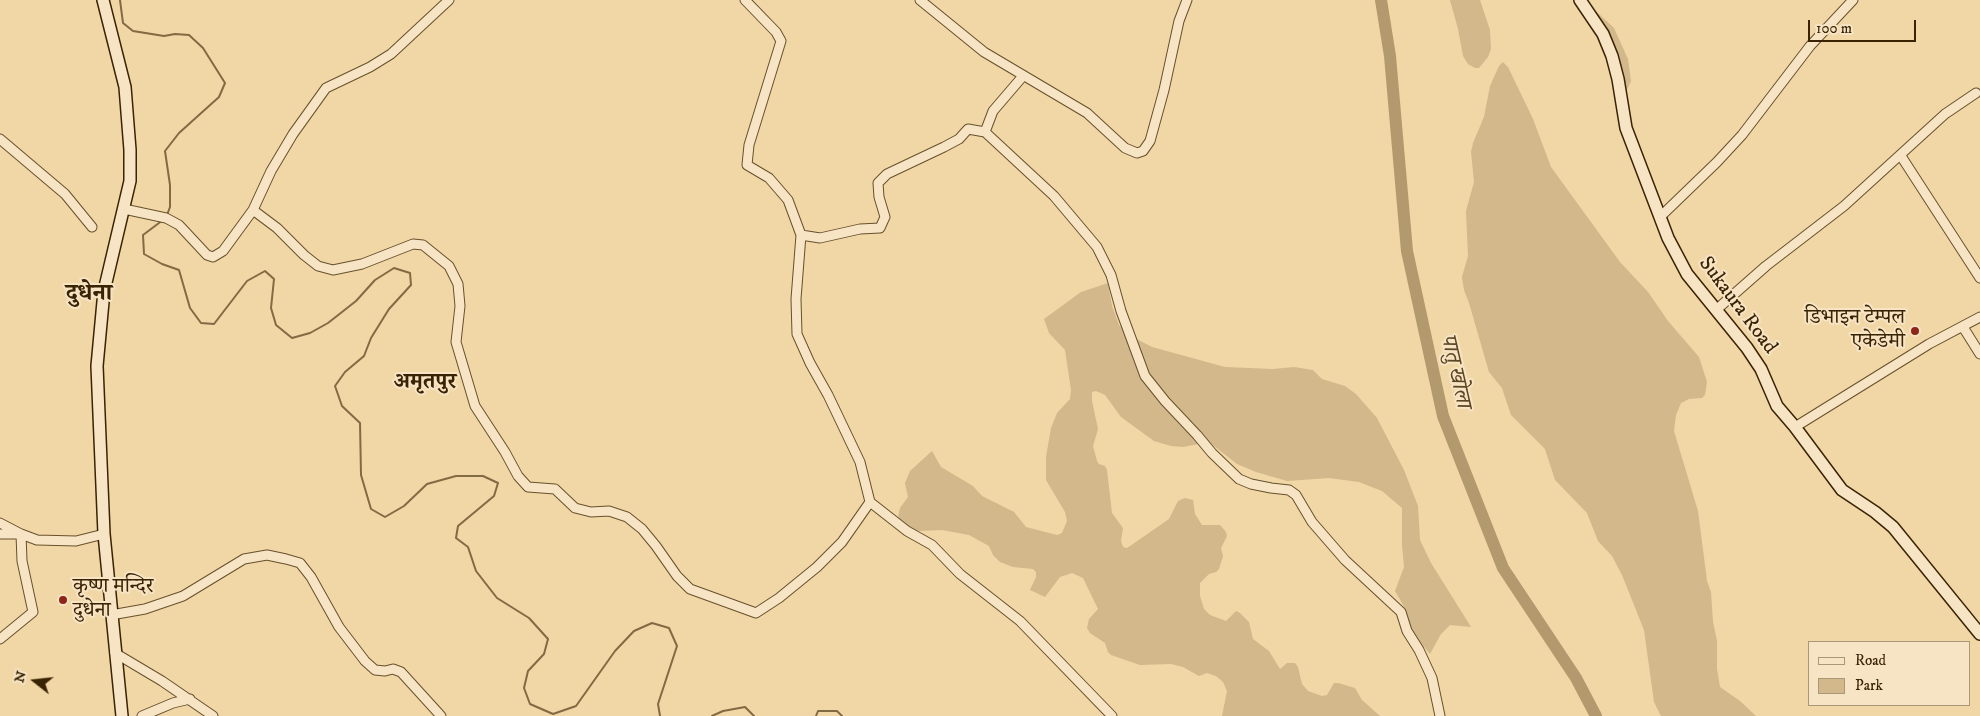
<!DOCTYPE html>
<meta charset="utf-8">
<style>
body{margin:0}
#map{position:relative;width:1980px;height:716px;overflow:hidden;background:#f1d6a6;font-family:"IM FELL DW Pica",serif}
canvas{display:block}
.legend{position:absolute;left:1808px;top:641px;width:162px;height:65px;box-sizing:border-box;background:#f6e4c5;border:1px solid #aa9777;margin:0;padding:6px 9px;list-style:none;font-size:15px;color:#392302}
.legend li{display:flex;align-items:center;gap:10px;height:25px}
.legend b{width:25px;border:1px solid #aa9777}
.north{position:absolute;left:10px;top:656px;width:50px;height:50px;-webkit-text-stroke:4px #f6e4c5;paint-order:stroke;rotate:286deg;font-size:14px;font-weight:700;line-height:20px;text-align:center;color:#392302}
.north::after{content:'';display:block;margin:auto;width:18px;height:22px;background:#392302;clip-path:polygon(50% 0,100% 100%,50% 72%,0 100%)}
.scale{position:absolute;left:1808px;top:20px;width:108px;height:22px;box-sizing:border-box;border:2px solid #392302;border-top:0;padding-left:6px;font-size:15px;line-height:18px;white-space:nowrap;color:#392302;-webkit-text-stroke:4px #f6e4c5;paint-order:stroke}
</style>
<div id="map">
<canvas width="1980" height="716"></canvas>
<ul class="legend">
<li><b style="height:6px;background:#f6e4c5"></b>Road</li>
<li><b style="height:14px;background:#d2b88a"></b>Park</li>
</ul>
<div class="north">N</div>
<div class="scale">100 m</div>
</div>
<script>
const ctx = document.querySelector('canvas').getContext('2d');
ctx.lineJoin = 'round';
function fillPath(path, color) { ctx.fillStyle = color; ctx.fill(path, 'evenodd'); }
const shape = rows => new Path2D(rows.map(r => 'M' + r).join(''));
function trace(path, color, width, dash) { ctx.strokeStyle = color; ctx.lineWidth = width; ctx.lineCap = dash ? 'butt' : 'round'; ctx.setLineDash(dash || []); ctx.stroke(path); }
function drawText(font, color, halo, rows, align = 'center') {
  ctx.font = font + ' "IM FELL DW Pica","Noto Serif Devanagari",serif'; ctx.lineWidth = 4; ctx.setLineDash([]); ctx.textBaseline = 'middle'; ctx.strokeStyle = halo; ctx.fillStyle = color; for (const [text, x, y, turn = 0] of rows) {
    ctx.save(); ctx.translate(x, y); ctx.rotate((+turn || 0) * Math.PI / 180); ctx.textAlign = isNaN(turn) ? turn : align; if (halo) ctx.strokeText(text, 0, 0); ctx.fillText(text, 0, 0); ctx.restore();
  }
}
fillPath(shape([
 [1450,0,1480,0,1490,30,1491,49,1488,57,1479,68,1475,68,1468,64,1463,56,1458,29],
 [1587,3,1614,28,1628,59,1631,81,1625,94],
 [1503,62,1508,67,1533,119,1551,167,1620,262,1648,292,1668,321,1699,357,1707,382,1705,395,1702,398,1689,399,1681,403,1676,415,1674,431,1698,511,1707,581,1711,592,1713,622,1717,641,1717,669,1720,687,1740,701,1756,716,1661,716,1654,702,1644,630,1622,575,1612,556,1598,541,1587,513,1555,480,1545,449,1511,415,1502,388,1489,372,1469,303,1464,290,1462,277,1468,256,1466,211,1474,182,1471,152,1473,143,1484,117,1490,86,1499,66],
 [1108,283,1112,306,1119,325,1129,335,1152,347,1225,367,1273,369,1294,367,1313,370,1322,379,1345,386,1356,394,1377,418,1404,470,1418,506,1420,540,1431,563,1471,627,1450,625,1441,634,1430,654,1412,632,1406,610,1395,591,1404,567,1402,545,1402,508,1382,491,1359,482,1329,478,1287,481,1256,472,1237,464,1209,442,1183,447,1171,446,1154,441,1121,417,1105,395,1096,391,1092,392,1092,401,1098,429,1093,446,1097,461,1099,464,1105,466,1107,470,1112,513,1123,528,1121,541,1123,547,1127,548,1133,544,1169,519,1178,501,1185,498,1193,500,1195,514,1202,525,1220,525,1226,532,1227,536,1221,548,1223,556,1219,569,1216,572,1209,574,1200,583,1200,596,1204,609,1210,615,1226,621,1236,611,1240,613,1249,622,1253,639,1269,651,1280,669,1287,663,1295,663,1298,667,1302,684,1308,691,1322,696,1327,695,1334,683,1338,683,1355,688,1362,700,1380,716,1222,716,1227,691,1223,682,1216,676,1207,673,1199,676,1183,667,1171,664,1140,665,1111,655,1108,652,1105,643,1090,633,1087,628,1089,619,1098,609,1083,578,1072,573,1060,577,1045,597,1030,590,1036,577,1036,572,1033,569,1013,567,1000,562,993,555,989,546,969,535,942,530,919,531,911,529,898,517,900,508,908,497,905,483,910,471,932,451,941,467,973,486,982,496,1014,512,1026,527,1057,535,1062,533,1067,521,1065,512,1046,480,1046,457,1051,428,1057,413,1070,399,1071,390,1065,350,1049,333,1044,319,1081,292]
]), '#d2b88a');
trace(shape([
 [120,0,123,23,133,31,164,36,175,34,189,35,203,48,225,83,219,97,179,133,165,151,170,185,170,207,167,215],
 [163,220,143,235,144,254,162,264,179,270,190,308,201,323,214,324,247,281,265,271,274,279,271,308,276,325,292,338,310,333,328,323,356,301,375,280,394,268,410,273,411,285,389,309,371,338,364,356,345,372,335,386,342,406,360,423,361,475,371,509,385,517,404,506,427,484,456,476,483,476,498,483,494,496,458,526,456,538,468,547,476,571,497,598,529,618,548,639,544,654,528,671,524,688,530,704,553,714,576,706,615,651,634,631,652,623,669,628,677,646,658,704,660,716],
 [712,716,723,711,745,707,754,716],
 [816,716,818,711,837,711,842,716]
]), '#826a43', 2);
trace(shape([
 [1381,0,1390,56,1407,251,1443,416,1503,568,1576,678,1596,716]
]), '#b2996e', 12);
const street = shape([
 [745,0,776,32,781,41,749,145,747,165,769,178,788,200,801,235,796,299,797,334,810,363,828,395,860,462,870,502,907,531,932,545,960,574,1020,621,1112,716],
 [920,0,984,52,1087,113,1125,148,1137,153,1143,151,1150,141,1164,90,1179,21,1187,0],
 [1023,76,993,111,985,132,1054,196,1097,247,1111,275,1121,311,1145,376,1165,401,1197,435,1212,453,1239,479,1251,484,1271,488,1289,490,1296,495,1312,522,1345,560,1401,612,1407,631,1419,650,1432,678,1440,716],
 [0,139,65,194,92,227],
 [1901,156,1980,278],
 [124,209,166,218,179,225,207,255,213,257,223,251,253,210,277,228,304,255,318,266,333,270,362,264,413,244,423,245,449,266,458,284,460,306,456,342,475,406,505,452,518,476,528,487,555,489,575,508,591,512,609,511,627,517,642,529,656,546,677,576,690,589,756,613,779,598,817,567,842,542,870,502],
 [253,210,271,171,293,134,326,88,370,67,391,54,449,0],
 [1660,217,1717,162,1742,135,1810,46,1853,0],
 [801,235,820,238,860,229,880,228,885,217,879,197,878,183,887,174,944,147,959,139,968,129,985,132],
 [1716,310,1766,266,1844,206,1945,114,1976,93],
 [1963,327,1980,354],
 [1795,427,1929,344,1980,317],
 [0,523,21,534,37,540,76,541,104,534],
 [0,534,21,534,22,561,33,612,0,639],
 [111,615,145,609,183,596,244,559,267,555,286,559,300,563,311,577,339,627,365,661,375,670,385,671,393,669,401,672,441,716],
 [115,653,162,681,213,716],
 [142,716,173,703,190,699]
]);
const secondary = shape([
 [103,0,125,87,130,150,130,181,104,291,97,366,104,534,122,716],
 [1580,0,1603,34,1612,56,1618,79,1626,128,1668,238,1687,274,1747,348,1761,369,1777,406,1795,427,1842,490,1875,512,1893,527,1980,634]
]);
trace(street, '#67502b', 11);
trace(secondary, '#392302', 14);
trace(street, '#f6e4c5', 9);
trace(secondary, '#f6e4c5', 11);
for (const [x, y, r, color] of [
 [1915,331,5,"#8f2418"],
 [63,600,5,"#8f2418"]
]) { const dot = new Path2D(); dot.arc(x, y, r, 0, 2 * Math.PI); ctx.fillStyle = color; ctx.fill(dot); trace(dot, '#f6e4c5', 2); }
drawText('21px', '#392302', '#f6e4c5', [
 ["Sukaura Road",1737,306,53]
]);
drawText('21px', '#392302', '#f6e4c5', [
 ["डिभाइन टेम्पल",1905,319],
 ["एकेडेमी",1905,343],
 ["कृष्ण मन्दिर",73,588,"left"],
 ["दुधेना",73,612,"left"]
], 'right');
drawText('italic 22px', '#5d4622', '#f6e4c5', [
 ["पातु खोला",1454,371,77]
]);
drawText('bold 22px', '#392302', '#f6e4c5', [
 ["अमृतपुर",425,383]
]);
drawText('bold 24px', '#392302', '#f6e4c5', [
 ["दुधेना",89,295]
]);
</script>
